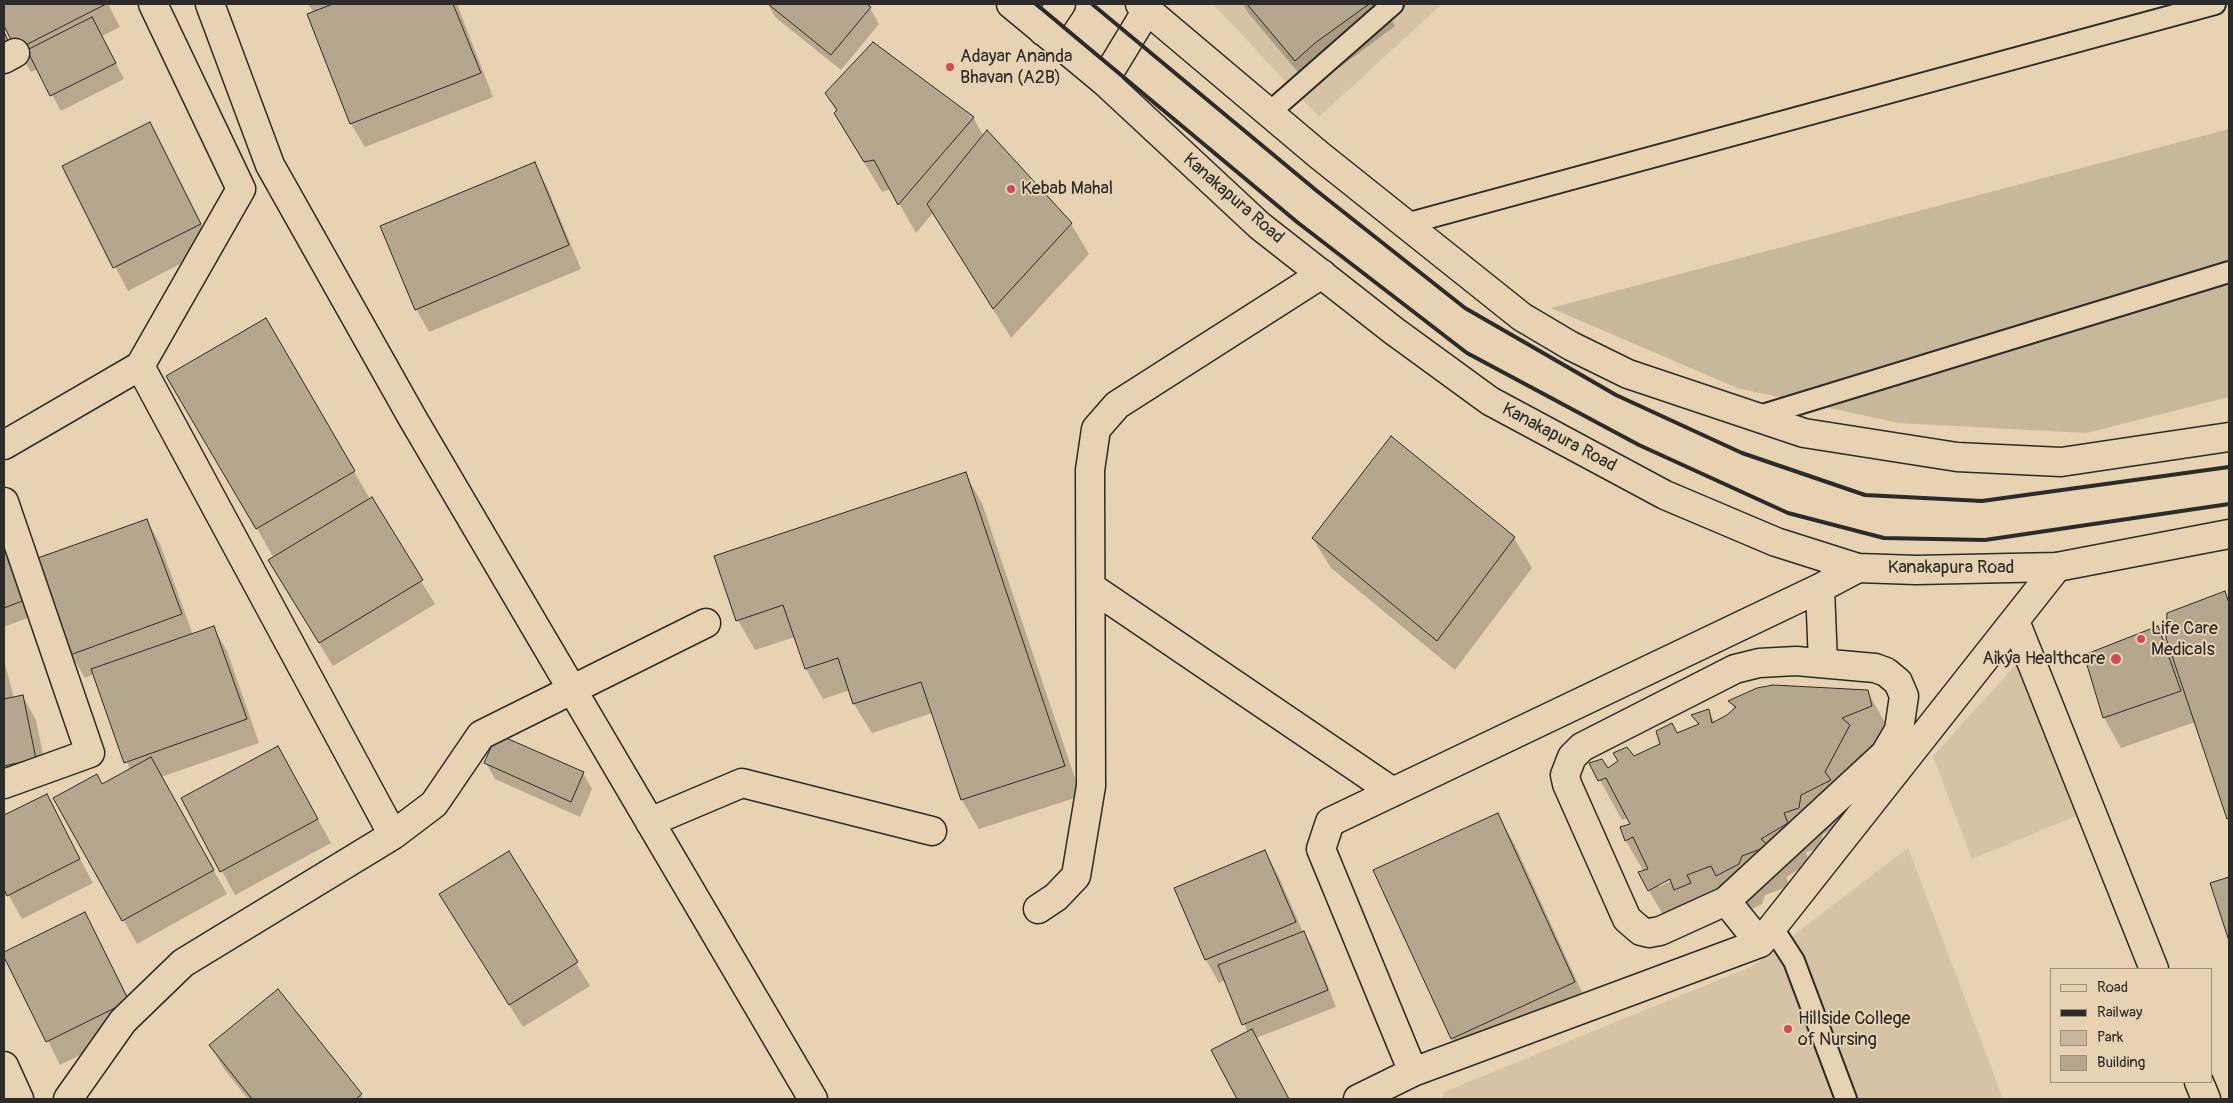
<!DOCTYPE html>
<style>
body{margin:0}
#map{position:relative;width:2233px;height:1103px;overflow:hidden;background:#e7d3b1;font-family:Pangolin,sans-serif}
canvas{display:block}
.frame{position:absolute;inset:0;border:5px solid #2b2b2b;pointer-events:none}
.legend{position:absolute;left:2050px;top:968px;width:162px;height:115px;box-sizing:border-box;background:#e7d3b1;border:1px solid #9c907b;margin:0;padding:6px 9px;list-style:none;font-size:15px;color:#2b2b2b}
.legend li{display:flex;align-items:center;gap:10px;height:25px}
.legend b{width:25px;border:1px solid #9c907b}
</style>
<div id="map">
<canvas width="2233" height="1103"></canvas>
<div class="frame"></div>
<ul class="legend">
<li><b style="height:6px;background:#e7d3b1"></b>Road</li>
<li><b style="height:6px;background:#2b2b2b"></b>Railway</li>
<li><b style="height:14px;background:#c8b89b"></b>Park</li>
<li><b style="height:14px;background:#b5a68e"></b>Building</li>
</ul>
</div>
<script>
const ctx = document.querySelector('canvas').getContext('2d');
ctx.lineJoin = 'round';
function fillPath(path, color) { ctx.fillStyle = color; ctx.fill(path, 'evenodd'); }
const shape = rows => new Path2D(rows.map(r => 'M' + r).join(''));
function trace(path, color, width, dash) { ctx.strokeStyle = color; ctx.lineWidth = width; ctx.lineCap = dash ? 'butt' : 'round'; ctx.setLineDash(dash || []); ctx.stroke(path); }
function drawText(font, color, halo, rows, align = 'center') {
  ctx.font = font + ' Pangolin,sans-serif'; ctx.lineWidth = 4; ctx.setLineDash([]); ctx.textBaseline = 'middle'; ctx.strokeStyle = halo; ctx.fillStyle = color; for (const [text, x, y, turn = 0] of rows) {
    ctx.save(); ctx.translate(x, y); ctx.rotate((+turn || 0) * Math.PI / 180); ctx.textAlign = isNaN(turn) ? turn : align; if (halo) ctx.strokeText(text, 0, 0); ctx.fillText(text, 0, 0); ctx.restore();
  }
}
fillPath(shape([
 [1213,4,1442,4,1319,117],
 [2020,660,2078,815,1972,859,1933,756],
 [1908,848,2003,1099,1443,1099,1444,1092,1753,966]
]), '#d5c3a4');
fillPath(shape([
 [2229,129,2229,397,2086,433,1899,423,1737,388,1551,308]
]), '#c8b89b');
fillPath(shape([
 [4,4,108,4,120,27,102,36,124,79,61,111,38,69,31,72,17,49,4,23],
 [308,4,457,4,493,97,365,147,351,124,308,15,314,13],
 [768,4,865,4,870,8,879,24,841,70,775,17],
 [1243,4,1382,4,1395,26,1332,73,1313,90,1249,14],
 [4,30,21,67,4,76],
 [827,93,973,117,984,137,987,132,1071,224,1089,254,1011,338,933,213,916,233,891,189,882,192,835,114,837,112],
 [149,123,213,247,128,291,63,167],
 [534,164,547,187,581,269,429,332,416,309],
 [265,319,370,499,435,604,333,666,283,584,274,558,168,376],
 [1391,438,1514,538,1532,568,1455,670,1331,568,1313,539],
 [965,474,982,503,1081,796,979,829,962,800,932,713,872,733,854,704,850,690,823,699,806,669,795,637,755,650,738,620],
 [147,520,160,544,193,635,213,627,227,651,259,743,161,777,227,894,137,944,55,799,102,785,130,770,94,674,85,678,71,654],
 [4,523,38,614,4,627],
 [2225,593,2229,601,2229,821,2195,722,2121,748,2104,718,2086,655,2158,628,2170,648],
 [4,660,14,698,23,696,36,720,49,783,4,792],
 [1867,691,1890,731,1848,811,1852,820,1823,834,1822,848,1806,852,1810,863,1786,877,1790,886,1765,895,1762,904,1740,915,1709,915,1713,923,1698,929,1692,919,1672,930,1649,891,1644,872,1626,841,1621,828,1631,825,1628,818,1622,820,1591,764,1607,769,1634,758,1677,734,1699,726,1693,716,1708,710,1715,723,1735,710,1730,701],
 [1675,875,1676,878,1659,887,1659,884],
 [486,763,583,773,592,789,580,817,495,779],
 [291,771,331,843,235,895,183,799],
 [46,795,93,883,22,919,4,887,4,816],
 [1497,815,1515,845,1591,1012,1469,1068,1452,1039,1374,871],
 [1265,852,1278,875,1303,932,1313,948,1336,1007,1256,1038,1287,1099,1239,1099,1213,1051,1248,1033,1225,980,1219,983,1206,960],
 [2229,879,2229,937,2211,884],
 [85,913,142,1025,60,1065,4,953],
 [454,917,576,963,590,986,523,1027],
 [278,991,361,1095,363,1099,248,1099,224,1069,210,1045]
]), '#0003');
const building = shape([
 [4,4,106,4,16,50,4,26,4,4],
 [333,4,453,4,481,73,350,124,307,14,333,4],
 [768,4,867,4,871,7,831,55,768,4],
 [1247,4,1369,4,1315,43,1295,61,1247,4],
 [92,17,116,63,50,96,27,50,92,17],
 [4,32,9,43,4,46,4,32],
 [873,42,974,117,898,205,874,160,864,162,834,113,837,110,825,93,873,42],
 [150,122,201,224,113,268,62,166,150,122],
 [987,130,1072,223,993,309,927,204,987,130],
 [535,162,569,245,415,310,380,226,535,162],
 [266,318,355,471,256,529,166,376,266,318],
 [1391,436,1515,537,1437,641,1312,538,1391,436],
 [966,472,1065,766,961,800,921,682,853,704,838,658,805,669,783,605,736,621,714,556,966,472],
 [372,497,423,580,319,643,268,560,372,497],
 [147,519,182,614,70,655,35,559,147,519],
 [10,546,30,598,4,608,4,548,10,546],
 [2225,591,2229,603,2229,818,2227,819,2166,638,2167,613,2225,591],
 [214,626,247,719,124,763,91,669,214,626],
 [2158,626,2181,691,2103,718,2084,655,2158,626],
 [1773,685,1868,690,1872,706,1842,718,1850,725,1825,772,1831,780,1801,795,1799,808,1784,813,1788,823,1761,839,1769,846,1742,856,1739,864,1716,876,1711,866,1687,875,1691,883,1674,890,1670,879,1648,891,1638,872,1648,869,1633,837,1625,841,1620,827,1630,824,1606,778,1598,781,1589,763,1602,759,1608,768,1618,761,1613,753,1627,747,1634,756,1660,744,1656,731,1672,723,1677,733,1699,724,1691,715,1709,709,1712,723,1727,715,1736,707,1728,701,1757,688,1773,685],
 [23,695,36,759,4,766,4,699,23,695],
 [497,734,584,772,571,802,484,763,497,734],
 [278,746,318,819,220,872,181,798,278,746],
 [151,757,214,870,122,921,53,798,97,774,102,784,151,757],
 [47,794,80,859,7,896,4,889,4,815,47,794],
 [1498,813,1575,982,1451,1039,1373,870,1498,813],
 [1265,850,1296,922,1205,960,1174,888,1265,850],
 [509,851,578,962,509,1005,439,894,509,851],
 [2229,877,2229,941,2210,883,2229,877],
 [85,912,129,1001,46,1042,4,957,4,952,85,912],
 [1304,931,1328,990,1242,1025,1218,965,1304,931],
 [278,989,362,1094,356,1099,252,1099,209,1045,278,989],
 [1252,1029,1289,1099,1237,1099,1211,1050,1252,1029]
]);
fillPath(building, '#b5a68e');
trace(building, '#2b2b2b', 1);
const service = shape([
 [1270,112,1393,4],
 [1406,224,2215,4],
 [1756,417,2229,272],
 [1772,927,1794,961,1846,1099]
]);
const minor = shape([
 [4,59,15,53],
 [4,445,140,366,241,189,153,4],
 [4,502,90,753,4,784],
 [1091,587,1393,792],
 [1820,588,1823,663],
 [2015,621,2154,969],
 [1796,661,1875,668,1886,672,1898,682,1904,696,1899,730,1885,754,1726,901,1660,931,1649,933,1641,931,1627,919,1567,784,1565,775,1572,757,1582,747,1735,669,1759,663,1796,661],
 [650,822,742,783,932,831],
 [393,835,434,804,481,735,706,623],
 [1726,901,1760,943],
 [1038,909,1056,897,1076,876,1091,786,1090,470,1096,429,1117,405,1322,274],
 [4,1066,19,1099],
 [1413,1072,1321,849,1330,822,1820,588,1858,568],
 [2199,1082,2206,1099],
 [68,1099,123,1021,183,963,393,835,140,366],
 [1358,1099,1413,1072,1760,943,2057,567]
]);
const tertiary = shape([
 [210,4,270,165,413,419,813,1099]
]);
const secondary = shape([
 [1043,31,1061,4],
 [1104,81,1147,10,1147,4]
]);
const trunk = shape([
 [1011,4,1104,81,1260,226,1394,331,1490,401,1665,495,1776,542,1858,568,1916,570,2057,567,2229,534],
 [1140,4,1319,155,1522,317,1571,346,1628,374,1804,433,1957,457,2061,462,2229,437]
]);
trace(service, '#2b2b2b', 24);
trace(minor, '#2b2b2b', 31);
trace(tertiary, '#2b2b2b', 31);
trace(secondary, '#2b2b2b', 31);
trace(trunk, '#2b2b2b', 31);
trace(service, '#e7d3b1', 20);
trace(minor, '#e7d3b1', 28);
trace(tertiary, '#e7d3b1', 28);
trace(secondary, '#e7d3b1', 28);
trace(trunk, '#e7d3b1', 28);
trace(shape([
 [1036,4,1297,222,1467,353,1639,445,1788,513,1884,538,1985,540,2229,504],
 [1092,4,1317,191,1465,308,1616,395,1742,453,1865,495,1982,501,2229,467]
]), '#2b2b2b', 4);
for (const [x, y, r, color] of [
 [950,67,5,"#d1495b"],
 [1011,189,5,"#d1495b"],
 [2141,639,5,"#d1495b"],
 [2116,659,6,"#d1495b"],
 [1788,1029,5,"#d1495b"]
]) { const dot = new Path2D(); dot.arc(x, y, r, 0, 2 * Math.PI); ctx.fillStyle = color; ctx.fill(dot); trace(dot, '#e7d3b1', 2); }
drawText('18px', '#2b2b2b', '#e7d3b1', [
 ["Adayar Ananda",960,57],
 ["Bhavan (A2B)",960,78],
 ["Kebab Mahal",1021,189],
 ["Life Care",2151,629],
 ["Medicals",2151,650],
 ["Aikya Healthcare",2105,659,"right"],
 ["Hillside College",1798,1019],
 ["of Nursing",1798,1040]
], 'left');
drawText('18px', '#2b2b2b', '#e7d3b1', [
 ["Kanakapura Road",1233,199,41],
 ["Kanakapura Road",1559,438,28],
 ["Kanakapura Road",1951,568]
]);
</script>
